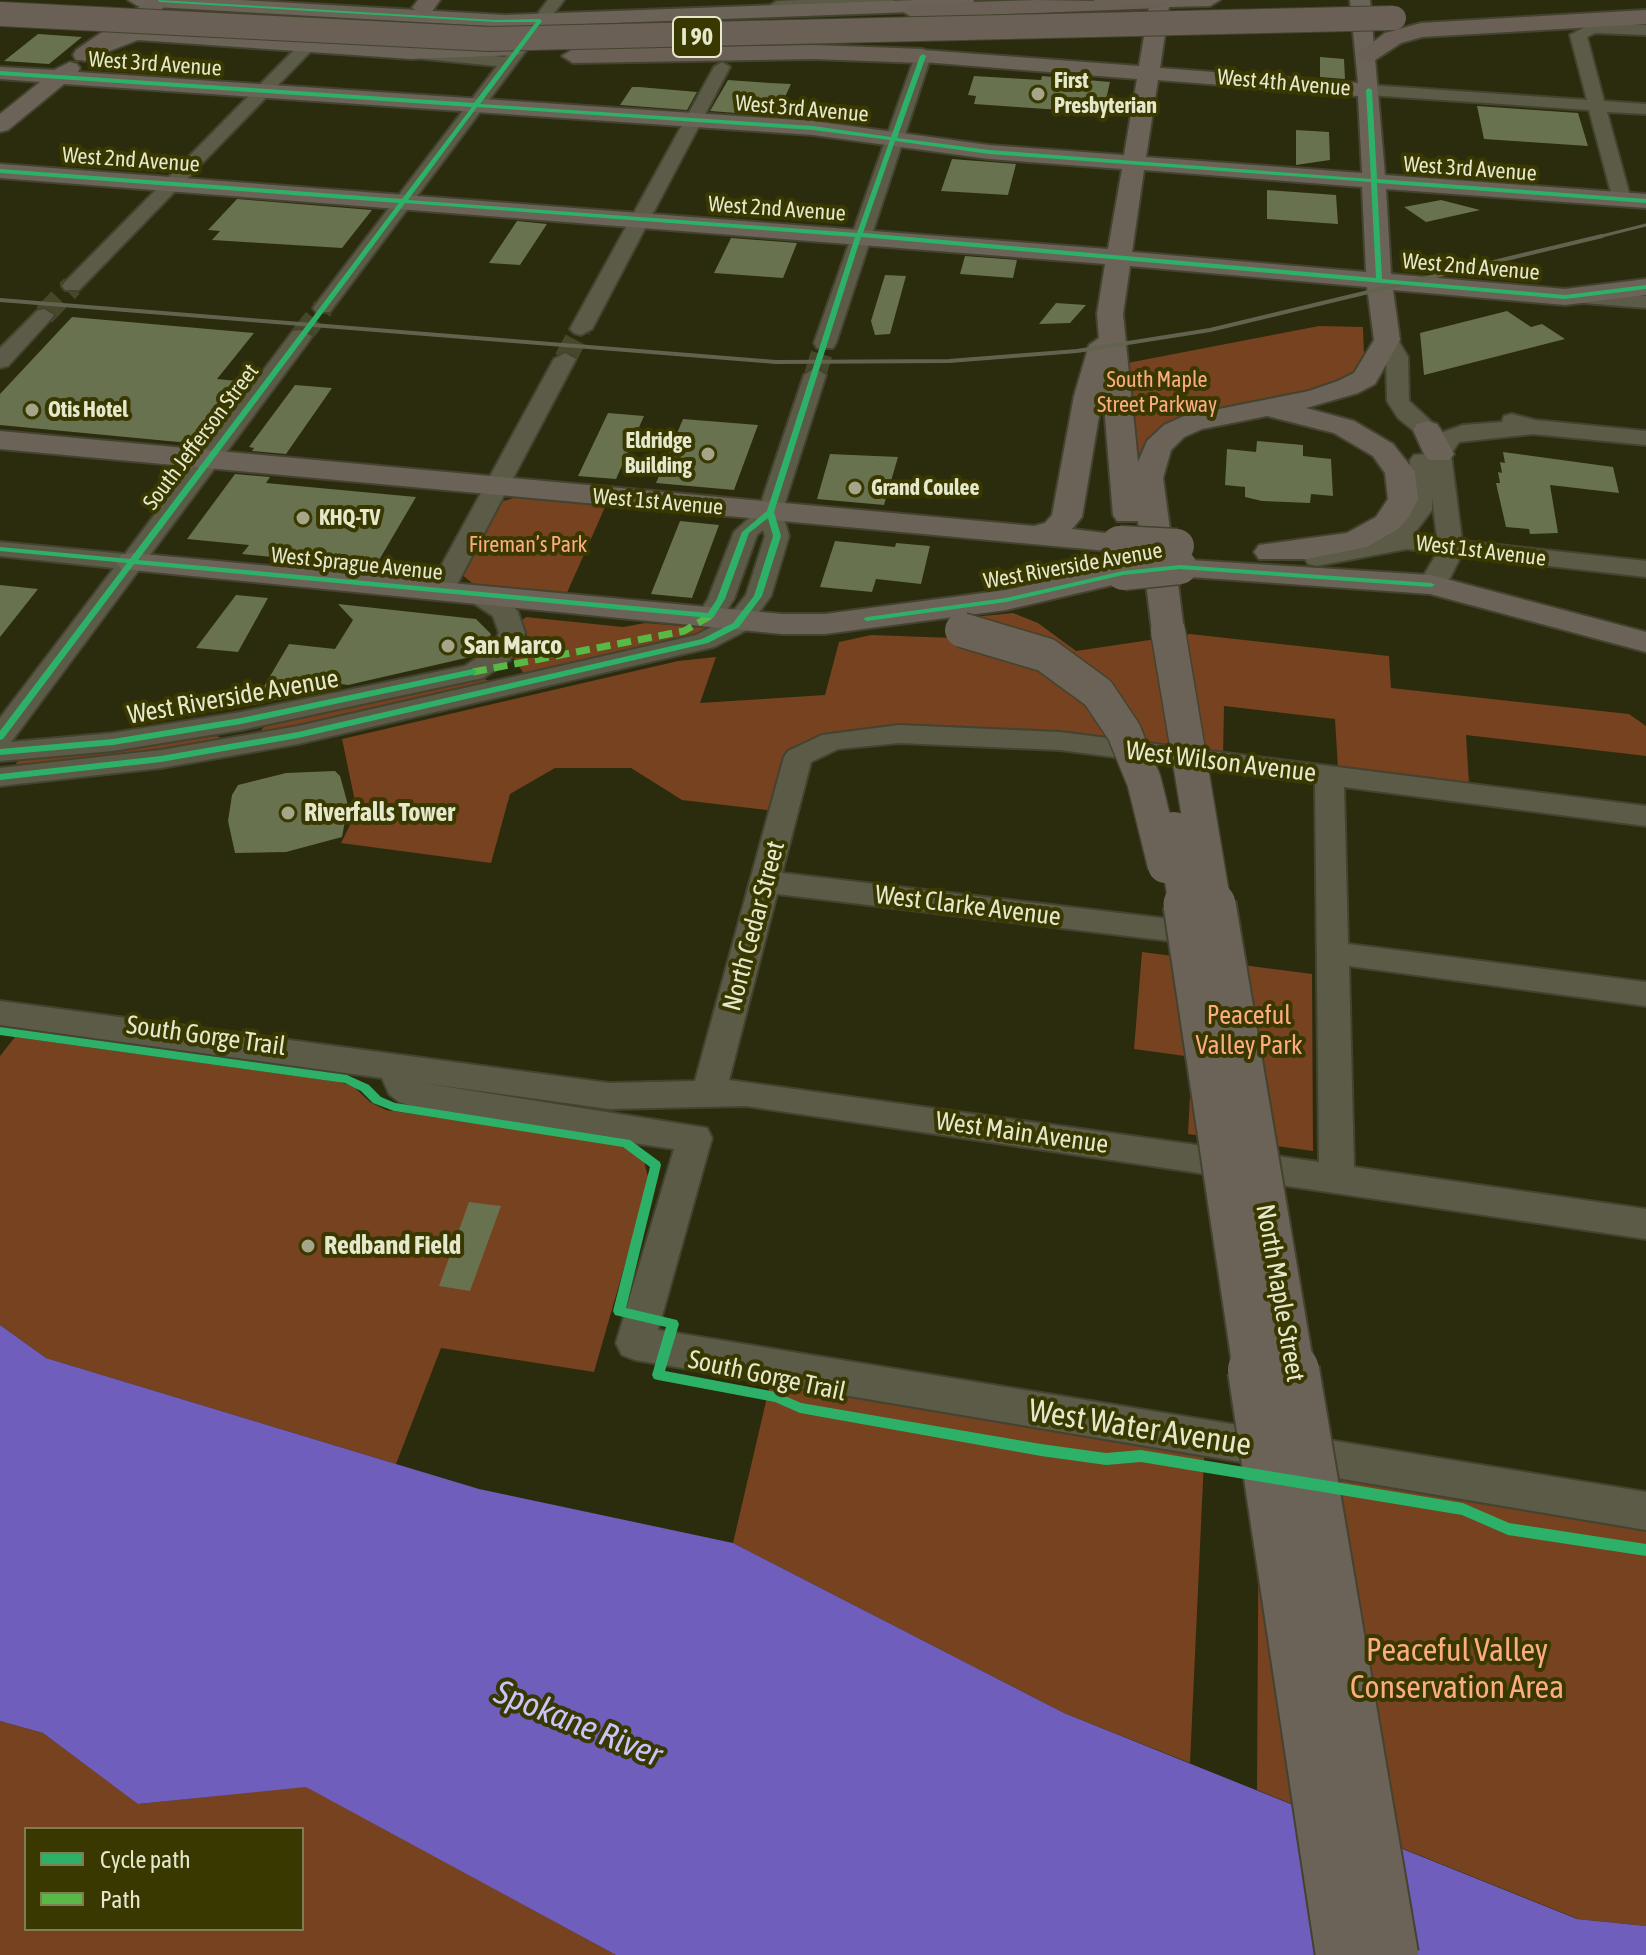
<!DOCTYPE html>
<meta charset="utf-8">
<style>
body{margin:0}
#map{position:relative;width:1646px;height:1955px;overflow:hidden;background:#2b2b0d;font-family:"Asap Condensed",sans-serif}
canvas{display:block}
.legend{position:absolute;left:24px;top:1827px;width:280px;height:104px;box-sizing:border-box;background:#383800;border:2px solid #7e7e52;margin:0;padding:10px 14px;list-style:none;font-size:24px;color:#e6e8cc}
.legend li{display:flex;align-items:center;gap:16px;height:40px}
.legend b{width:40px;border:2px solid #7e7e52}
</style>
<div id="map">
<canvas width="1646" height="1955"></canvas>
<ul class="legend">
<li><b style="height:10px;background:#2db169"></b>Cycle path</li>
<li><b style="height:10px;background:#58b947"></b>Path</li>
</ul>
</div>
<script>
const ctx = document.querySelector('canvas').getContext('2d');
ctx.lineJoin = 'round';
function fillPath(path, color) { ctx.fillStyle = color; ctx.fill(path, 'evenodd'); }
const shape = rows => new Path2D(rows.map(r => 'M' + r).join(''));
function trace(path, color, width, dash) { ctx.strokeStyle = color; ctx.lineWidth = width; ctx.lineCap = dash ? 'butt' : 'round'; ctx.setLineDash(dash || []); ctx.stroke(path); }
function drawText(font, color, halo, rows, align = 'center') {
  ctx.font = font + ' "Asap Condensed",sans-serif'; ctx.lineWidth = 8; ctx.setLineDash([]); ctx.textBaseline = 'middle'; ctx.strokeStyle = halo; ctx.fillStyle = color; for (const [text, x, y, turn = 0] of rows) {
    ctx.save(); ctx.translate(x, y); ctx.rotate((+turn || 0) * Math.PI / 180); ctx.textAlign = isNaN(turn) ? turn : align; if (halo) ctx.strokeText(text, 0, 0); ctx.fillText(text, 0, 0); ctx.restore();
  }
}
fillPath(shape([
 [1319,326,1363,327,1364,355,1355,373,1305,393,1185,416,1152,435,1138,457,1132,456,1122,364],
 [517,497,606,505,566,595,493,590,472,583,461,574,500,502],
 [1013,613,1038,623,1076,651,1190,634,1389,656,1391,688,1629,714,1646,726,1646,756,1466,735,1469,784,1338,769,1335,719,1224,706,1223,756,898,730,795,754,775,811,682,800,631,768,555,768,510,794,491,863,341,843,357,811,342,739,678,661,716,657,700,703,825,695,839,642,871,635,955,638,962,618],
 [526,617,623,627,645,623,710,628,712,632,526,677,513,657,525,643,527,634,522,620],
 [480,677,489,681,485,687,264,733,261,730,268,723],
 [217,736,225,740,222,744,18,767,16,763,20,759],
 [1142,952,1312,974,1313,1151,1188,1134,1192,1057,1134,1049],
 [15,1037,339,1082,353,1086,370,1102,386,1110,620,1145,644,1161,649,1181,594,1372,441,1348,396,1464,46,1358,0,1325,0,1056],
 [774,1367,1205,1438,1190,1763,1064,1713,733,1543],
 [1259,1447,1646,1511,1646,1926,1578,1919,1257,1790],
 [0,1721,43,1733,139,1804,306,1786,616,1955,0,1955],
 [26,1829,302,1829,302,1929,26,1929]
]), '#76421f');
fillPath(shape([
 [0,1325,46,1358,396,1464,479,1489,733,1543,1064,1713,1577,1919,1646,1926,1646,1955,616,1955,306,1787,138,1804,43,1733,0,1721]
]), '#6f5ebb');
fillPath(shape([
 [38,34,82,37,49,64,4,61],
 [1320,57,1344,59,1345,79,1320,77],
 [974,76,1041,80,1042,76,1110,82,1103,113,974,104,976,96,968,95],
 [728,80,770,83,791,84,776,116,710,111],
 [632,87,639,87,697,92,687,110,620,105],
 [1477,106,1578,113,1588,146,1484,139],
 [1296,130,1329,132,1330,160,1296,165],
 [952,159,1016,164,1008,195,941,191],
 [1267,190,1336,195,1338,224,1267,219],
 [237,199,372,210,342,248,212,240,220,231,208,230],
 [1441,200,1480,210,1426,222,1404,207],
 [517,221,547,224,520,265,489,263],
 [731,238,797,243,783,278,714,273],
 [965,256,1017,260,1013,278,960,274],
 [885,275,906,276,890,334,875,335,871,321],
 [1056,303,1086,305,1070,323,1039,324],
 [1507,311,1531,327,1542,324,1565,339,1424,375,1420,333],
 [72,317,254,333,217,379,237,381,189,443,0,425,0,394],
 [295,385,332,388,286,454,252,451,254,448,249,447],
 [608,413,644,416,616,479,578,476],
 [683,419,758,425,734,490,656,483],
 [1257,441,1303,445,1303,456,1331,459,1333,496,1311,494,1310,503,1262,501,1245,497,1245,487,1225,485,1227,449,1256,452],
 [1503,452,1613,467,1619,493,1550,485,1558,533,1530,534,1529,529,1506,527,1496,483,1500,483,1498,472,1502,473,1500,462,1505,463],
 [830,454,898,457,884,505,817,499],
 [235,474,270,477,266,483,416,497,375,567,242,554,249,545,187,539],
 [680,521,719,525,692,598,651,594],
 [835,541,895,547,896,543,930,546,921,584,876,579,872,592,820,587],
 [0,585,38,589,0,637],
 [236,595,268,598,238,652,196,648],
 [338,604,476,619,491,634,485,647,466,658,348,685,310,680,301,694,253,705,289,644,335,649,353,620],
 [335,771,340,776,348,805,342,837,286,852,235,853,228,821,232,795,238,785,286,773],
 [469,1202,501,1206,470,1291,439,1286]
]), '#68724e');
trace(shape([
 [44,315,72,286],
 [301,336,323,308],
 [565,359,581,329],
 [815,375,825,343]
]), '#47472a', 22, [22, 11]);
const minor = shape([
 [548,0,564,0,330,312,316,312,313,308,316,304,497,66,424,59,416,54,418,50,505,57,548,0],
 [800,0,894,0,886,5,777,11,769,6,777,1,800,0],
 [1592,23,1646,25,1646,35,1595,33,1587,37,1604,101,1646,104,1646,114,1607,112,1631,200,1629,204,1615,204,1613,200,1589,110,1369,95,1360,90,1369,85,1587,100,1570,35,1592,23],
 [308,40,314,42,314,48,79,290,65,290,62,286,65,282,302,42,308,40],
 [923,51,931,56,836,343,833,348,817,348,814,343,915,56,923,51],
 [722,62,730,67,592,329,581,335,574,333,570,329,714,67,722,62],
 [1565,291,1646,296,1646,308,1558,301,1555,297,1558,293,1565,291],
 [44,309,54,315,51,319,8,366,0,368,0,348,37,311,44,309],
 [301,330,312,336,309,341,11,742,113,733,241,712,465,666,490,649,499,633,493,616,461,595,474,587,514,607,518,612,525,633,510,660,483,678,241,730,113,751,0,761,0,718,114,568,0,556,0,542,125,554,293,331,301,330],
 [1387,334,1395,335,1408,357,1409,401,1435,425,1438,430,1435,435,1419,435,1398,418,1387,401,1386,357,1376,340,1387,334],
 [565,353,576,359,453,592,449,597,431,597,427,592,554,359,565,353],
 [815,368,826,375,782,512,789,536,771,596,745,631,714,647,298,744,161,768,0,786,0,768,161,750,298,726,696,635,727,619,746,595,765,536,763,530,757,535,734,599,719,622,710,624,697,616,708,599,734,532,759,509,804,375,815,368],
 [1512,414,1535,420,1646,431,1646,445,1533,434,1459,442,1451,454,1462,541,1646,561,1646,577,1461,556,1450,578,1440,590,1431,593,1418,585,1437,553,1407,549,1317,566,1308,564,1305,559,1308,554,1376,540,1400,521,1408,510,1410,460,1414,455,1427,454,1443,432,1463,425,1502,422,1504,416,1512,414],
 [1432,497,1437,538,1413,535,1432,510,1432,497],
 [899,725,1060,732,1646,806,1646,826,1344,787,1348,944,1646,982,1646,1006,1349,966,1354,1167,1646,1209,1646,1239,746,1106,609,1109,423,1083,707,1128,712,1138,658,1330,1646,1492,1646,1530,635,1360,622,1355,616,1343,674,1149,436,1114,399,1102,389,1094,382,1078,0,1025,0,1001,609,1083,695,1081,784,757,788,751,822,735,899,725],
 [899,743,1060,750,1315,783,1319,1162,729,1080,777,894,1170,941,1181,938,1186,930,1181,922,1170,919,782,873,811,762,838,749,899,743]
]);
const major = shape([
 [128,0,241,0,505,15,915,0,973,0,976,4,966,10,505,27,138,6,128,0],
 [1094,0,1220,0,1210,6,1169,7,1160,68,1358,83,1350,0,1370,0,1385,175,1646,194,1646,208,1386,189,1391,274,1565,289,1646,279,1646,295,1565,305,1393,290,1400,340,1375,384,1358,393,1306,408,1354,421,1393,444,1415,472,1418,499,1409,517,1398,529,1367,547,1307,559,1259,559,1254,552,1259,545,1347,533,1376,517,1388,499,1385,473,1373,456,1334,433,1267,416,1202,429,1184,437,1171,450,1163,478,1174,559,1431,575,1646,632,1646,652,1430,594,1177,576,1184,631,1180,638,1168,641,1156,638,1152,631,1138,521,1117,521,1113,515,1103,392,1082,517,1072,529,1130,536,1134,543,1130,550,1119,552,0,449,0,431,1034,526,1045,523,1052,515,1074,396,1089,345,1099,338,1097,314,1105,264,0,178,0,164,1108,249,1122,169,989,159,813,135,64,84,8,130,0,132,0,114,40,82,0,79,0,67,54,70,70,62,77,64,80,68,78,72,813,121,989,145,1124,155,1137,79,923,62,913,56,923,50,1139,66,1149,7,1102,8,1095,6,1094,0],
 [1158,80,1358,96,1362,173,1146,157,1158,80],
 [1144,170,1362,187,1366,272,1132,252,1144,170],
 [1130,266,1367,287,1374,340,1354,373,1338,381,1309,391,1184,416,1164,425,1147,441,1138,462,1123,314,1130,266],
 [138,28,411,47,518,43,528,49,518,55,411,59,138,40,84,61,74,55,114,33,138,28],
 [1427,421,1437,424,1441,430,1454,454,1449,460,1429,460,1424,454,1413,430,1417,424,1427,421],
 [132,553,782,614,825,614,1006,590,1123,564,1134,566,1139,573,1134,580,1006,610,825,634,782,634,121,569,116,562,121,555,132,553]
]);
const highway = shape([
 [149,0,174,0,92,60,76,60,73,55,76,50,149,0],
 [418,0,440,0,431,13,423,14,412,8,418,0],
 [1036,0,1170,2,1159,8,913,18,902,11,913,4,1036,0],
 [1646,10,1646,24,1422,37,1401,43,1375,60,1367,62,1356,55,1385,33,1421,23,1646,10],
 [813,45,923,49,934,56,923,63,813,59,573,63,562,56,573,49,813,45]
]);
trace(minor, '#43432f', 4);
trace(major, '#43432f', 4);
trace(highway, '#43432f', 4);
fillPath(minor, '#5b5b47');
fillPath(major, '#6b6358');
fillPath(highway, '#6b6056');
trace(shape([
 [1594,238,1646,225]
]), '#62634e', 3);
trace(shape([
 [0,300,776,362,949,361,1077,351,1210,330,1602,236]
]), '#62634e', 4);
const majorBridgeFar2 = shape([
 [1119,543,1177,546],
 [1123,573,1180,567],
 [962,630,1046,655,1098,693,1124,732,1144,781,1165,866],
 [1168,631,1214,906],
 [1174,829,1186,906]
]);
const majorBridgeFar1 = shape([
 [1185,904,1255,1372],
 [1214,904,1293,1372]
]);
const majorBridge = shape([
 [1255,1370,1343,1955],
 [1292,1370,1391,1955]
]);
const highwayBridge = shape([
 [0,14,489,39,1394,18]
]);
trace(majorBridgeFar2, '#43432f', 37, []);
trace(majorBridgeFar1, '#43432f', 47, []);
trace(majorBridge, '#43432f', 58, []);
trace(highwayBridge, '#43432f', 26, []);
trace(majorBridgeFar2, '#6b6358', 34);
trace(majorBridgeFar1, '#6b6358', 43);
trace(majorBridge, '#6b6358', 54);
trace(highwayBridge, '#6b6056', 24);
trace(shape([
 [473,672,684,631,710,616]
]), '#58b947', 7, [14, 7]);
fillPath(shape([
 [158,0,495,20,540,19,542,21,480,104,813,126,891,137,920,56,923,54,926,56,897,138,989,150,1371,179,1366,90,1369,88,1372,90,1377,179,1646,199,1646,203,1377,183,1382,279,1565,295,1646,285,1646,289,1565,299,861,237,774,512,781,536,762,596,739,627,708,643,298,738,161,762,0,780,0,774,161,756,298,732,702,639,733,623,754,596,773,536,768,518,749,533,725,599,713,618,710,618,134,564,3,739,0,740,0,731,127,563,0,551,0,547,130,559,399,203,0,173,0,169,402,199,472,107,0,75,0,71,474,103,536,22,495,22,160,2,158,0],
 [477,107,813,130,890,140,857,233,408,200,477,107],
 [895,141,989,154,1371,182,1376,278,863,233,895,141],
 [405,203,855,237,767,511,742,532,717,599,708,613,138,560,405,203],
 [1180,565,1431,583,1435,585,1431,587,1180,569,1123,575,1006,602,867,621,863,619,867,617,1006,598,1123,571,1180,565],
 [473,669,476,670,476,674,241,724,113,745,0,755,0,749,113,739,241,718,473,669],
 [0,1027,347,1075,369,1085,381,1097,395,1103,630,1140,660,1162,661,1165,626,1308,677,1320,679,1324,665,1371,776,1392,801,1403,1041,1444,1106,1453,1141,1450,1463,1503,1509,1523,1646,1544,1646,1556,1508,1535,1462,1515,1141,1462,1106,1465,1041,1456,800,1413,775,1402,658,1380,654,1379,652,1375,666,1327,619,1316,615,1315,613,1311,650,1167,623,1147,394,1111,373,1103,361,1091,345,1083,0,1035,0,1027]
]), '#2db169');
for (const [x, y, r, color] of [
 [1038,94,8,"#a5a689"],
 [32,410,8,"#a5a689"],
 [708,454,8,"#a5a689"],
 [855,488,8,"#a5a689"],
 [303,518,8,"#a5a689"],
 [448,646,8,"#a5a689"],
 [288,813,8,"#a5a689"],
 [308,1246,8,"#a5a689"]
]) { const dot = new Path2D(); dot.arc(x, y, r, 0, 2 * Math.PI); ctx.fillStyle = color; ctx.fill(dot); trace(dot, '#383800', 3); }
drawText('22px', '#e6e8cc', '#383800', [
 ["West 3rd Avenue",155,64,4],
 ["West 4th Avenue",1284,83,5],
 ["West 3rd Avenue",802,109,5],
 ["West 2nd Avenue",131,160,4],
 ["West 3rd Avenue",1470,169,4],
 ["West 2nd Avenue",777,209,4],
 ["West 2nd Avenue",1471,267,5],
 ["South Jefferson Street",201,437,-53],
 ["West 1st Avenue",658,502,5],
 ["West 1st Avenue",1481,551,7],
 ["West Sprague Avenue",357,564,6],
 ["West Riverside Avenue",1073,566,-10]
]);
drawText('bold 22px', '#e6e8cc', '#383800', [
 ["First",1054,81],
 ["Presbyterian",1054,106],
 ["Otis Hotel",48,410],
 ["Eldridge",692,441,"right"],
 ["Building",692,466,"right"],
 ["Grand Coulee",871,488],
 ["KHQ-TV",319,518]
], 'left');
drawText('22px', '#fdac80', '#383800', [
 ["South Maple",1157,380],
 ["Street Parkway",1157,405],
 ["Fireman’s Park",528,545]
]);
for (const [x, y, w] of [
 [697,37,48]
]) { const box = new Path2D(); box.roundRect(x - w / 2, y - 20, w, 40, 6); ctx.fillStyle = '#383800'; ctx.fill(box); trace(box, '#e6e8cc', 2); }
drawText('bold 24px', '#e6e8cc', null, [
 ["I 90",697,37]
]);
drawText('bold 26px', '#e6e8cc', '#383800', [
 ["San Marco",464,646],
 ["Riverfalls Tower",304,813],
 ["Redband Field",324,1246]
], 'left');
drawText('26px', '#e6e8cc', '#383800', [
 ["West Riverside Avenue",233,697,-10],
 ["West Wilson Avenue",1221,762,7],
 ["West Clarke Avenue",968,906,7],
 ["North Cedar Street",754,926,-75],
 ["South Gorge Trail",206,1036,8],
 ["West Main Avenue",1022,1133,8],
 ["North Maple Street",1280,1293,80],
 ["South Gorge Trail",767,1376,12]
]);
drawText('26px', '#fdac80', '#383800', [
 ["Peaceful",1249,1016],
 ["Valley Park",1249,1046]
]);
drawText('32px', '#e6e8cc', '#383800', [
 ["West Water Avenue",1140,1428,9]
]);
drawText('32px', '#fdac80', '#383800', [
 ["Peaceful Valley",1457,1651],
 ["Conservation Area",1457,1688]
]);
drawText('italic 34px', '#c9c4f9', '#383800', [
 ["Spokane River",578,1724,22]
]);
</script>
